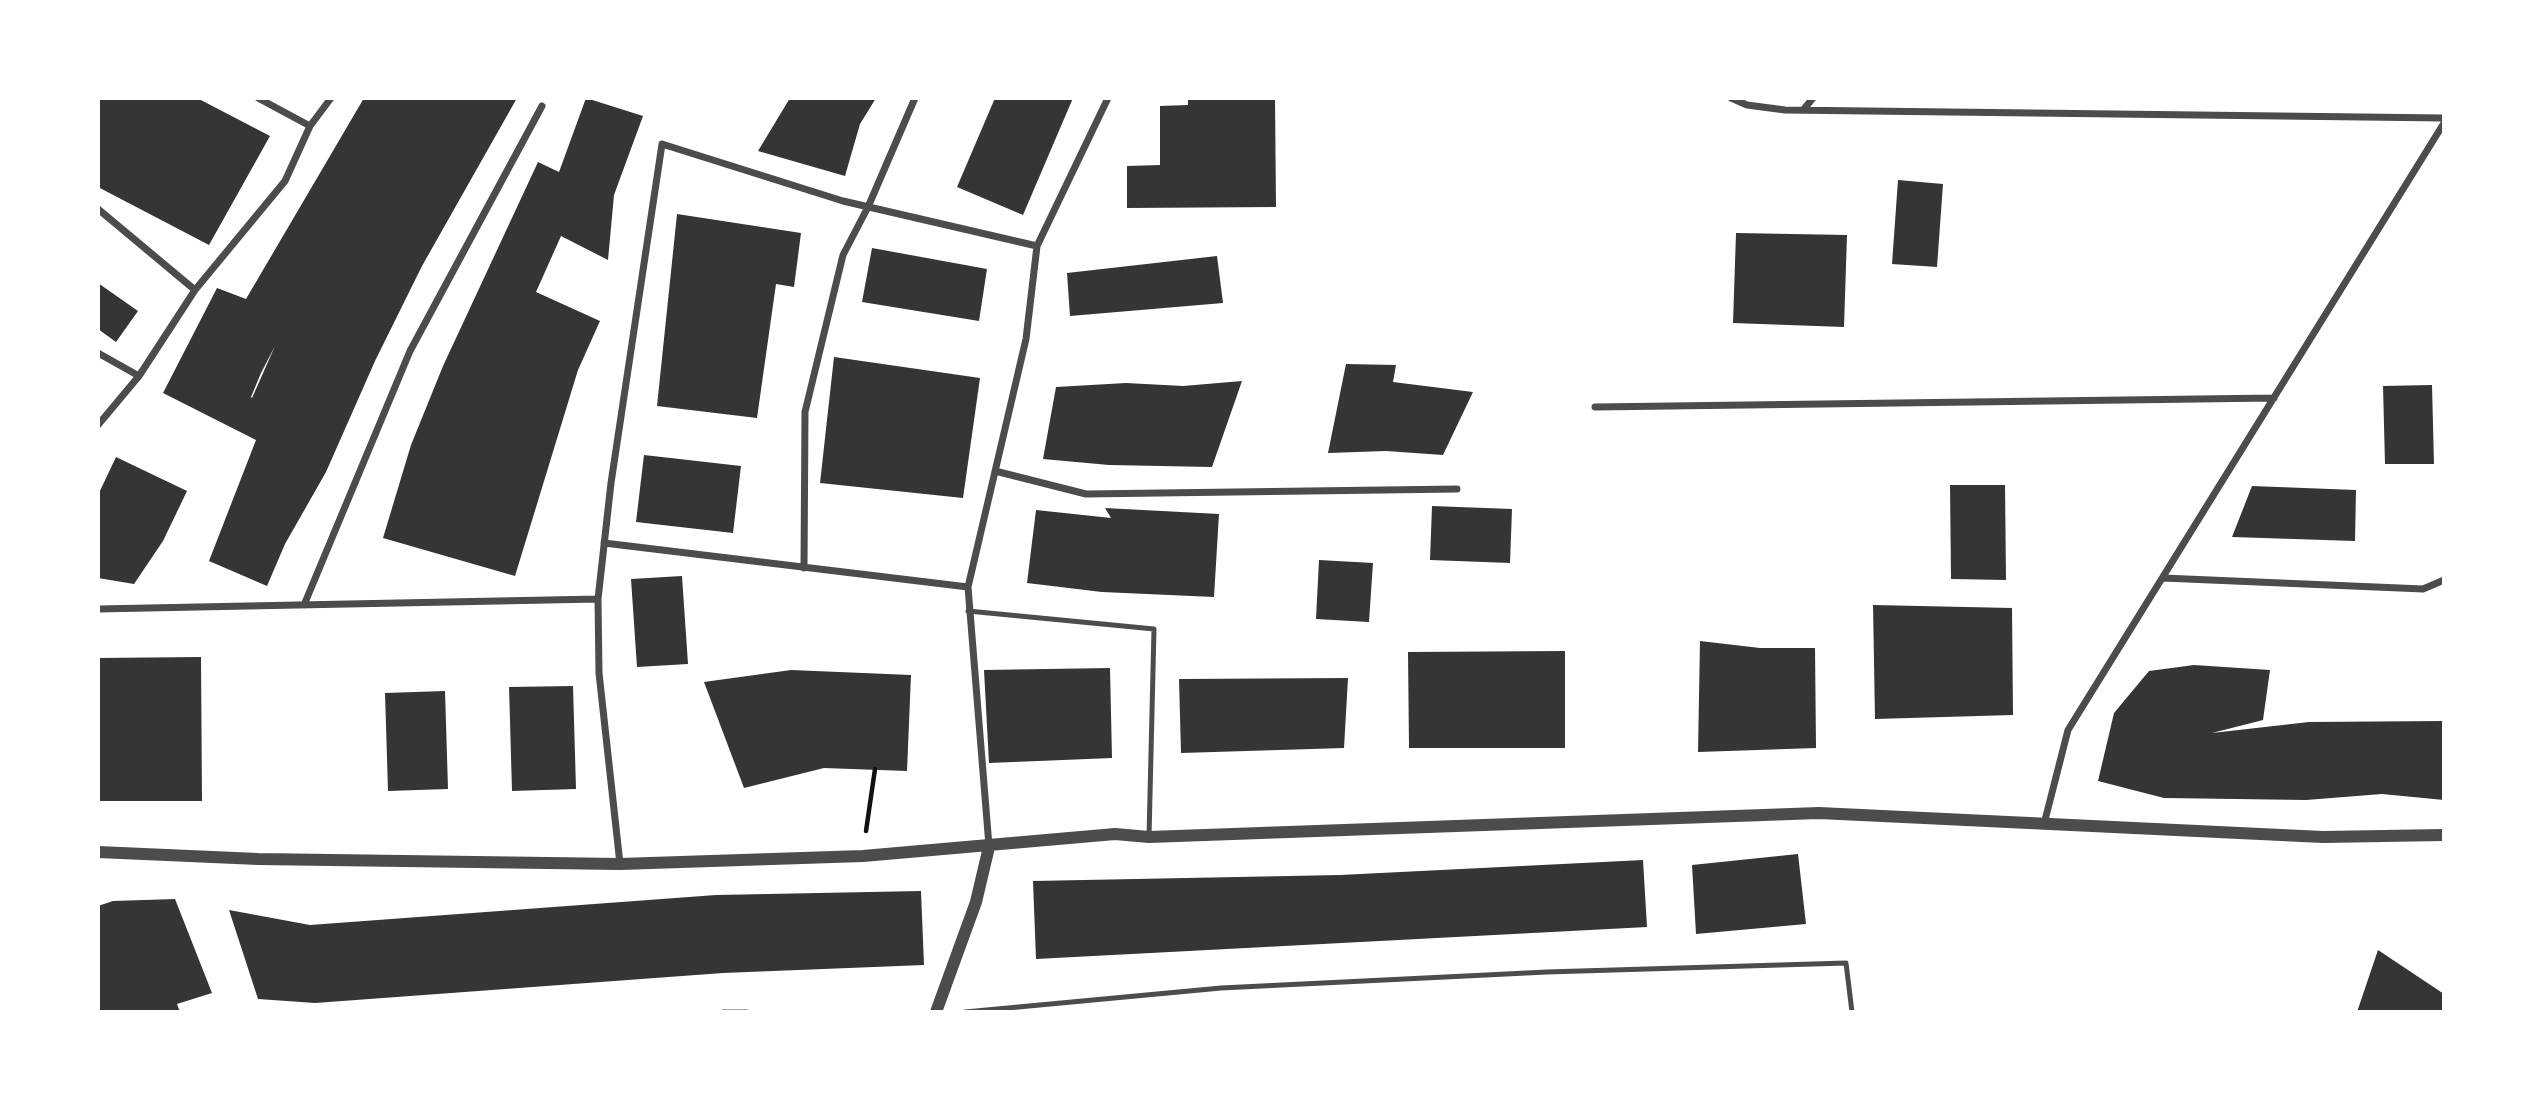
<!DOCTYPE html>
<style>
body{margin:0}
#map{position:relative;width:2542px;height:1110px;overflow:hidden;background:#fff;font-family:"Titillium Web",sans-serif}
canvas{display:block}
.frame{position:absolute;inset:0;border:100px solid #fff;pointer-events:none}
</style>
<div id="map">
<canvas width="2542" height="1110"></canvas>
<div class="frame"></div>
</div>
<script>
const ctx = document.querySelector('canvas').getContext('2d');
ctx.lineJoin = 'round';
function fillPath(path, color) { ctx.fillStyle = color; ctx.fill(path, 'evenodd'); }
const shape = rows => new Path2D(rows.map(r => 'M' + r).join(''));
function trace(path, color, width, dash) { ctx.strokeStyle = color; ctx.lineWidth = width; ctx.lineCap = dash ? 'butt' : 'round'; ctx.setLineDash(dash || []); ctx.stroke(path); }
fillPath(shape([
 [98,98,197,98,270,136,209,245,98,187],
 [364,98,517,98,422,266,375,361,326,472,285,544,267,586,209,561,256,440,163,393,217,288,246,299],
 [275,346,252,398,251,397,261,373],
 [586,98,643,116,614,195,608,260,561,236,536,292,600,321,578,370,515,576,383,538,411,445,443,366,538,162,559,172],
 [790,98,876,98,860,124,845,176,758,151],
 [995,98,1073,98,1023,215,957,187],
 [1188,98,1275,98,1276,207,1127,208,1127,166,1160,165,1160,106,1188,105],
 [1898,180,1943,184,1937,267,1892,264],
 [677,214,801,233,794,287,776,284,757,418,657,406],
 [1736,233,1847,235,1844,327,1733,323],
 [872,248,987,269,979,321,862,302],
 [1217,256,1223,303,1070,316,1067,273],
 [98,283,138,311,116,342,98,329],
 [834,357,980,378,963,498,820,483],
 [1346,364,1396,365,1393,382,1473,392,1443,455,1386,451,1328,453],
 [1242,381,1212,467,1109,465,1043,459,1056,387,1126,383,1183,386],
 [2432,385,2434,464,2385,464,2383,386],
 [644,455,741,466,733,533,636,522],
 [116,457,187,491,163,541,134,584,98,578,98,495],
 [1950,485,2005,485,2006,580,1951,579],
 [2252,486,2356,490,2355,541,2232,537],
 [1432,506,1512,509,1510,563,1430,560],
 [1105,508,1219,514,1214,597,1102,592,1027,583,1036,510,1111,518],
 [1319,560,1373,563,1369,622,1316,619],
 [682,576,688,664,637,667,631,579],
 [1873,605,2012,608,2013,715,1875,719],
 [1700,641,1760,648,1815,648,1816,748,1698,752],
 [1565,651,1565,748,1409,748,1408,652],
 [201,657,202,801,98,801,98,658],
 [2194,665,2270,670,2263,720,2212,733,2309,722,2444,721,2444,800,2382,794,2306,800,2164,798,2098,781,2114,713,2149,671],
 [1110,668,1112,758,989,763,984,670],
 [791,670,911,675,907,771,824,768,744,788,704,682],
 [1348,678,1344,748,1181,753,1179,679],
 [573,686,576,789,512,791,509,687],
 [445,691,448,789,388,791,385,693],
 [1798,854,1806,924,1696,934,1692,865],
 [1643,860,1647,927,1036,959,1033,881,1340,875],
 [921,891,924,965,723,973,315,1003,258,999,229,910,310,925,716,895],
 [175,899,212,993,177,1004,180,1012,98,1012,98,906,113,901],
 [2378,950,2444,994,2444,1012,2357,1012]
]), '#353535');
trace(shape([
 [866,831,875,769]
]), '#111', 4.5);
trace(shape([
 [968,611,1154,629,1149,837],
 [723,1012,747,1012],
 [965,1012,1221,988,1547,972,1846,963,1852,1012]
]), '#4c4c4c', 5);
trace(shape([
 [258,98,310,126],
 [1731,98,1747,105,1785,110,2444,118],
 [1804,109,1813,98],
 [98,209,195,290],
 [98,353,139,376],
 [1595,407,2274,398],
 [98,425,139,376,195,290,285,181,310,126,331,98],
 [995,471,1086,494,1457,489],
 [604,543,968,587],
 [804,568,805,412,843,255,868,207,915,98],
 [2163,578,2423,589,2444,580],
 [304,605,410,351,542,106],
 [98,609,598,599],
 [2044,824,2068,730,2444,123],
 [989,846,968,587,1026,339,1037,246,1108,98],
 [620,864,599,673,598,599,611,483,662,144,843,201,1037,246]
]), '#4c4c4c', 7);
trace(shape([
 [98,852,258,859,620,864,863,856,1115,834,1149,837,1819,813,2323,837,2444,835],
 [936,1012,976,902,989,847]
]), '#4c4c4c', 12);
</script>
